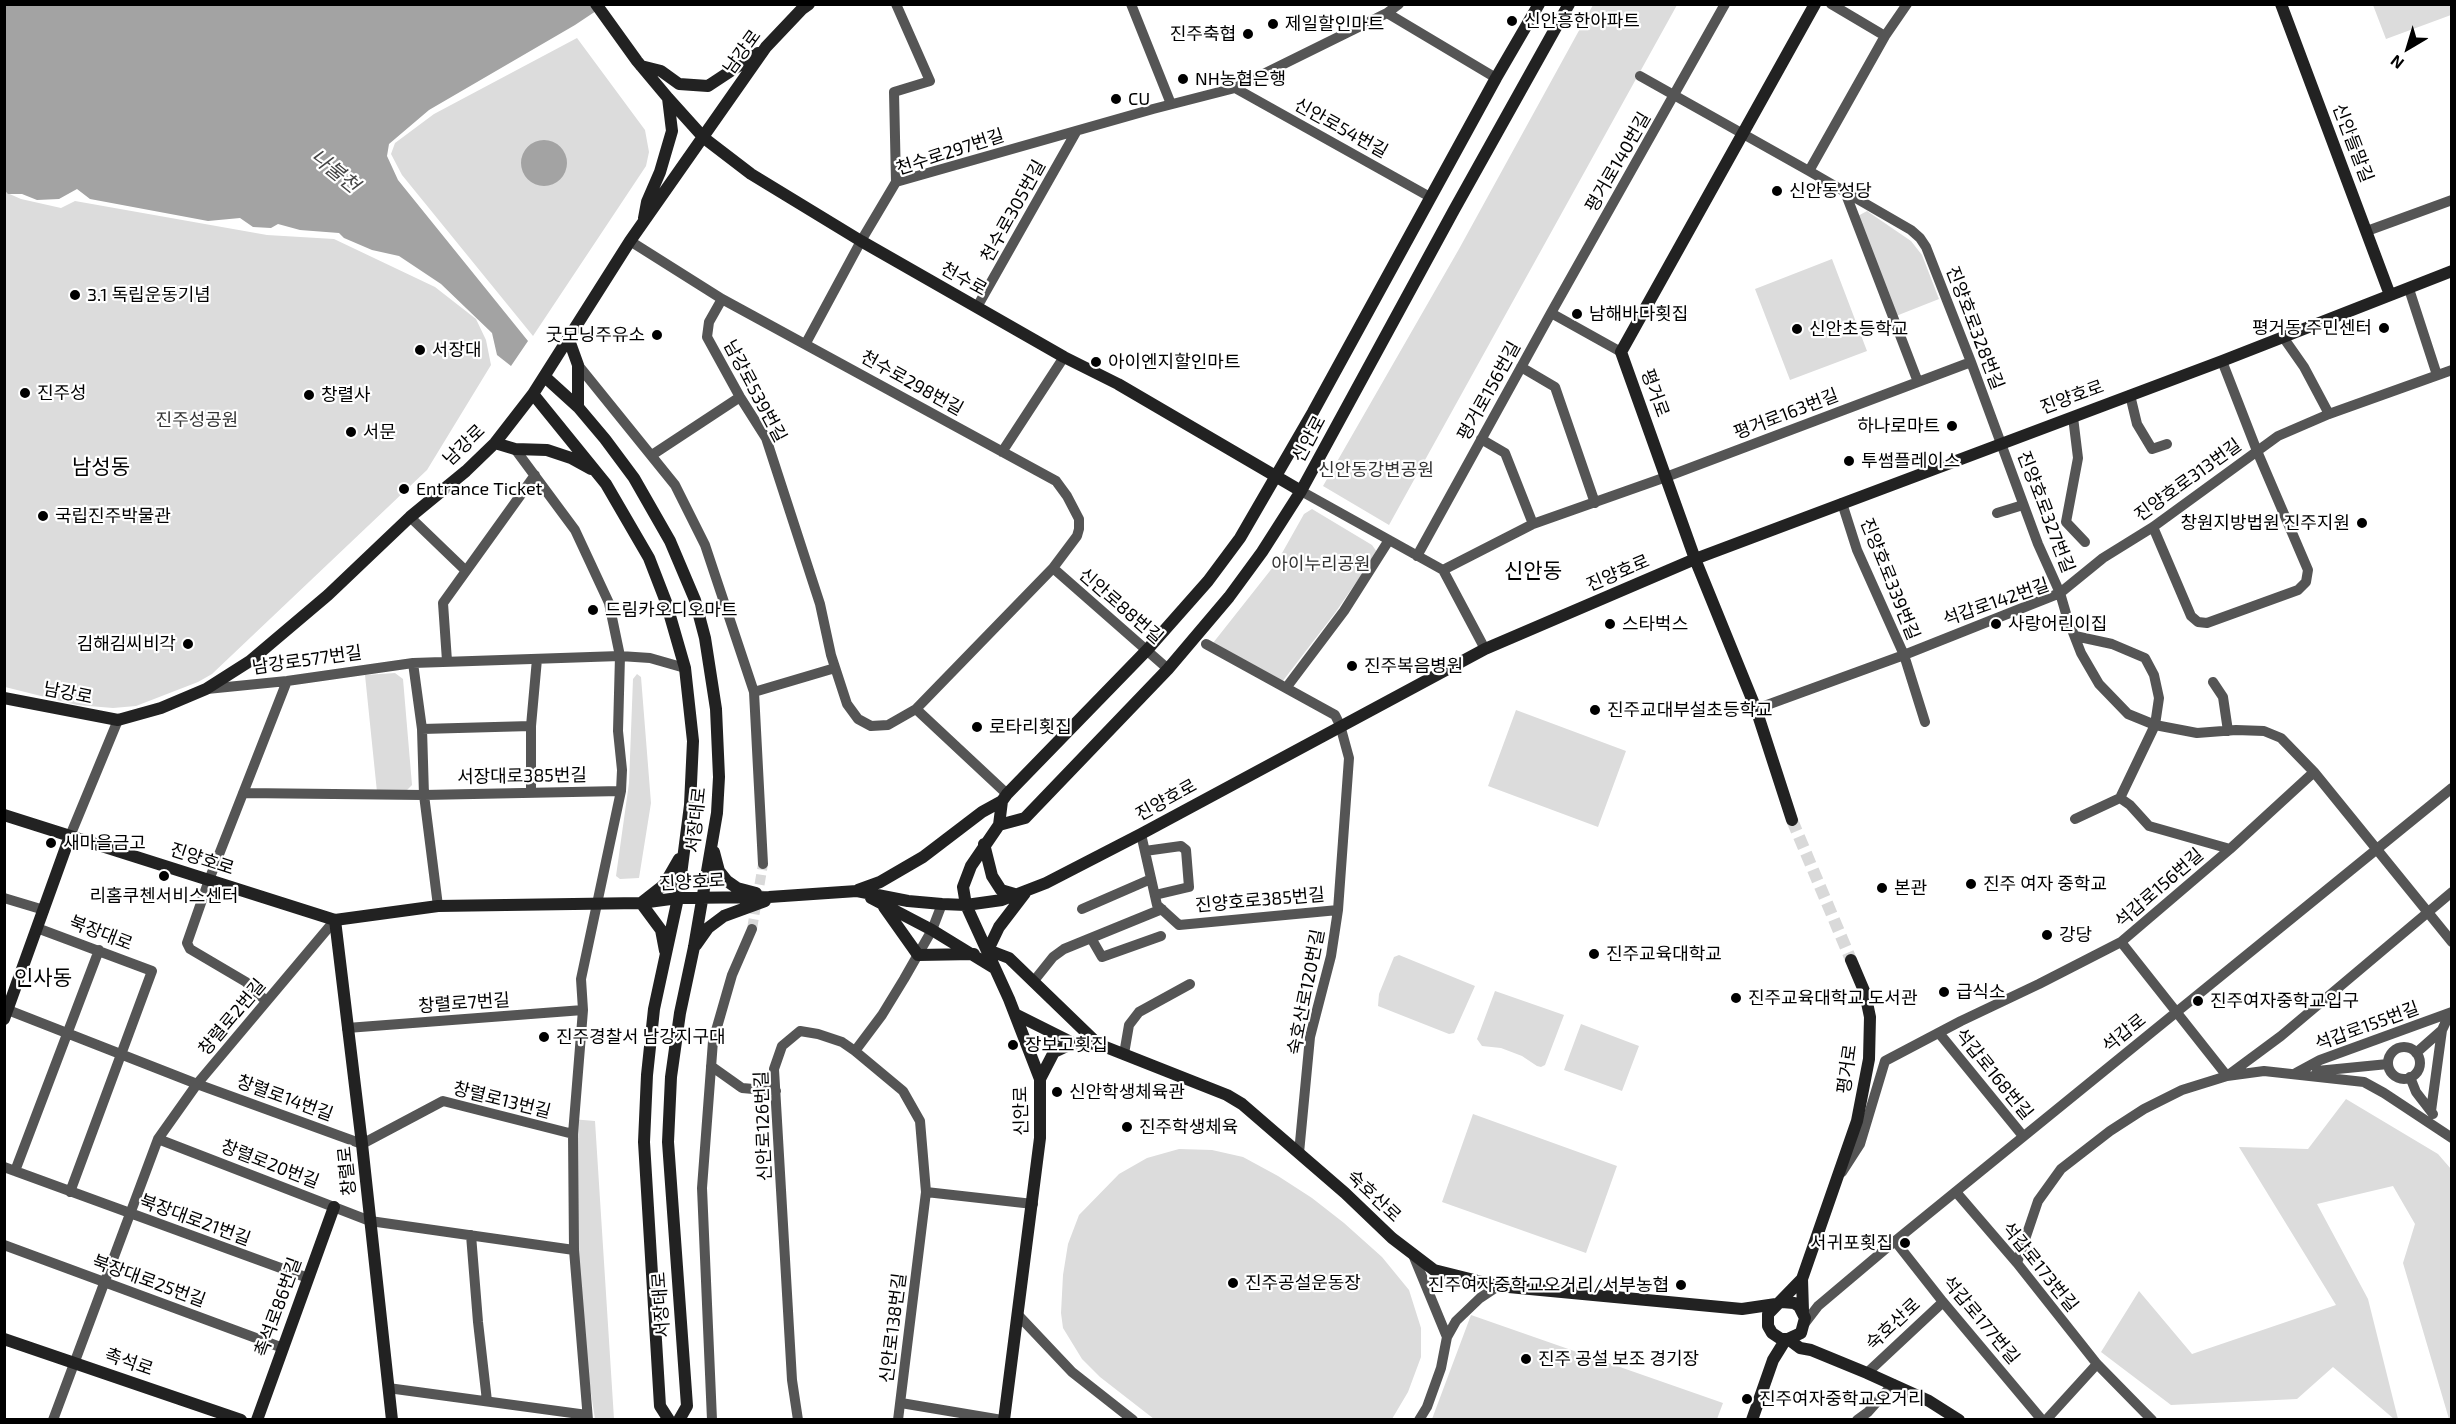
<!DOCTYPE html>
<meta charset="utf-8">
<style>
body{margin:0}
#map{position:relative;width:2456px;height:1424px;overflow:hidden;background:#fff;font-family:"Exo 2",sans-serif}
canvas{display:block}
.frame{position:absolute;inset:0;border:6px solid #000;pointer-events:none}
.north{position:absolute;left:2378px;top:18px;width:60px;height:60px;-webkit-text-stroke:4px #fff;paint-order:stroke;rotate:218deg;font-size:16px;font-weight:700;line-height:24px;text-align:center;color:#000}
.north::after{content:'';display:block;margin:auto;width:21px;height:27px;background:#000;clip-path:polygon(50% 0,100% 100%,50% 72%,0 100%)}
</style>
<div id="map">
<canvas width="2456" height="1424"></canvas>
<div class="frame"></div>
<div class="north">N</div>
</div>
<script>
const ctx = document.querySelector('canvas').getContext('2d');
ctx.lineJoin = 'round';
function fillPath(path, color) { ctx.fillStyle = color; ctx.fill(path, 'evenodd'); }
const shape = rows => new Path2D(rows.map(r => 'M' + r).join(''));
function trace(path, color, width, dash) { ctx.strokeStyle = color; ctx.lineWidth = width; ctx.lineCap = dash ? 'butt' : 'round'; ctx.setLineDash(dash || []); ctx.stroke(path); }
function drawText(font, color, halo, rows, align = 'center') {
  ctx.font = font + ' "Exo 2","Noto Sans KR",sans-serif'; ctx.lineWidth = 4.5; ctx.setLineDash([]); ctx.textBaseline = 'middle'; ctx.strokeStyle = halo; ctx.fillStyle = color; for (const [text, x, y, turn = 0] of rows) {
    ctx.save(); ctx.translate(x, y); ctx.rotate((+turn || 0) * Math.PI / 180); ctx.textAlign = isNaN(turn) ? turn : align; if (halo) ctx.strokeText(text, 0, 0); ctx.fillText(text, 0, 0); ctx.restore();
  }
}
fillPath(shape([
 [1593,5,1677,5,1389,525,1323,486,1459,249],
 [2373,5,2451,5,2451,15,2386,39],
 [577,38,645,130,649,152,646,166,533,336,402,175,391,154,395,143,434,114],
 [5,192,21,199,61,208,75,201,267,235,334,239,435,287,476,319,486,340,491,365,427,470,212,674,198,682,136,706,113,708,77,705,5,687],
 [1867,211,1911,241,1922,255,1939,299,1896,316,1858,216],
 [1832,259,1867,351,1790,380,1755,289],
 [1312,509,1372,545,1377,552,1335,613,1282,682,1213,643,1277,562,1304,514],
 [395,673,403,679,412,785,405,792,377,792,365,675],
 [637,674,641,677,651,803,639,878,620,879,616,876,629,783,633,679],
 [1516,710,1626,751,1598,827,1488,786],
 [1399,955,1475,986,1454,1033,1449,1034,1378,1006,1379,994,1394,957],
 [1495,991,1564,1015,1545,1065,1541,1067,1537,1066,1522,1056,1501,1048,1482,1046,1477,1039],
 [1581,1024,1639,1046,1622,1091,1564,1070],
 [2346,1099,2438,1154,2451,1169,2451,1419,2449,1419,2403,1263,2415,1224,2393,1186,2317,1204,2368,1299,2398,1419,2394,1419,2333,1367,2297,1399,2171,1405,2101,1352,2139,1291,2192,1354,2336,1305,2239,1147,2308,1149],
 [1473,1114,1617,1166,1586,1253,1442,1202],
 [571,1119,595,1121,614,1419,595,1419,578,1310],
 [1179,1149,1212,1150,1243,1157,1278,1176,1312,1198,1344,1223,1382,1257,1409,1290,1421,1328,1421,1357,1408,1392,1392,1419,1154,1419,1100,1377,1082,1359,1063,1328,1061,1313,1063,1275,1068,1244,1079,1215,1119,1174,1147,1158],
 [1471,1315,1723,1403,1717,1419,1432,1419]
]), '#dcdcdc');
fillPath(shape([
 [5,5,605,5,575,25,429,110,389,144,387,156,398,180,528,341,511,366,497,355,492,333,441,284,399,256,372,250,344,238,339,233,300,230,278,224,271,228,253,227,240,218,208,221,90,199,77,189,59,199,37,200,22,194,8,194,5,191],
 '521 163a23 23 0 1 1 46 0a23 23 0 1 1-46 0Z'
]), '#a3a3a3');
trace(shape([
 [752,929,763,864]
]), '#d9d9d9', 10, [10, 5]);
trace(shape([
 [1792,820,1851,960]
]), '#d9d9d9', 12, [12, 6]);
trace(shape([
 [896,4,930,81,894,92,896,182],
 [1131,4,1171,104],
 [1831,4,1885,36],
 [1387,13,1496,78],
 [1640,76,1809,171,1911,230,1920,238,1926,247,1971,362,2038,544,2060,593,2067,617,2081,653,2099,684,2128,714,2155,725,2197,733,2236,730,2264,731,2281,738,2314,772,2452,942],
 [1235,88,1387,13,1399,4],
 [1809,171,1885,36,1907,4],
 [1845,192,1918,382],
 [2367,231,2452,200],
 [630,241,722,299,1056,481,1067,496,1079,519,1079,529,1077,536,1053,568,916,709,888,725,871,726,858,719,847,704,831,655,820,604,766,438,740,397,707,337,709,322,722,299],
 [2409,289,2437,375],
 [977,307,1076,132],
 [1551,313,1621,352],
 [2283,337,2304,367,2329,414],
 [806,343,861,241,896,182,1153,109,1235,88,1430,197],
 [578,365,675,485,705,545,754,692,763,864],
 [1521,367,1555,387,1595,503],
 [2130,395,2137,424,2152,449,2167,444],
 [2073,417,2078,458,2066,522,2085,542],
 [1481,439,1505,453,1533,524],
 [515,449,575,530,609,603,620,656,618,731,622,770,621,791,581,979,583,1010,573,1134,574,1250,588,1420],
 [1002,452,1064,357],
 [652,455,740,397],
 [1301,491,1443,570,1485,649],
 [1842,503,1857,550,1904,655,1925,722],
 [1997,513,2023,505],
 [410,517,465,570],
 [2153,527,2191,616,2198,622,2207,623,2298,590,2306,582,2308,570,2257,451,2222,361],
 [1417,556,1551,313,1725,4],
 [1053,568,1168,669],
 [1443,570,1533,524,1666,477,1971,362],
 [2075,636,2112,644,2145,658,2154,675,2159,698,2155,725,2120,798,2075,819],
 [1206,644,1335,715,1340,725,1349,758,1338,910,1331,956,1310,1037,1299,1153],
 [447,661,443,603,535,475],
 [413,663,422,729,424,795,438,906],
 [2213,682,2223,697,2228,731],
 [1286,688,1344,611,1389,540],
 [207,689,287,681,413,663,620,656,650,658,685,668],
 [754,692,835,668],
 [916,709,1007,794],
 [1756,709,1904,655,2060,593,2103,558,2153,527,2278,436,2329,414,2452,370],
 [422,729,531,726],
 [2314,772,2230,849,2121,942,2227,1076,2281,1036,2452,892],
 [531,792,531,726,537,659],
 [243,793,424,795,621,791],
 [2120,798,2130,805,2149,826,2230,849],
 [1141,834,1157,905,1179,925,1338,910],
 [70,836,118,720],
 [1145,851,1181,846,1186,850,1189,887,1155,895],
 [4,898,44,910],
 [1082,909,1151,879],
 [37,928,152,971,70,1192],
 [1091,938,1102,957,1161,936],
 [1033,982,1053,957,1064,949,1162,909],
 [266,1001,246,982,190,949,187,943,209,880,287,681],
 [8,1010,197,1084,362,1144,443,1101,573,1134],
 [347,1028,583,1010],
 [1939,1033,2023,1136],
 '2388 1063a16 16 0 1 1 32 0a16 16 0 1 1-32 0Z',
 [855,1051,882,1015,904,979,932,930,942,904],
 [2416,1053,2442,1030],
 [1124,1054,1129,1025,1139,1012,1190,984],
 [711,1066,742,1088,776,1091],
 [2317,1071,2388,1064],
 [2296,1073,2320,1060,2452,1012],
 [2410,1077,2416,1092,2433,1114],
 [2431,1111,2442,1030,2450,1013],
 [158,1139,370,1221,574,1250],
 [4,1167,308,1278],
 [15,1171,99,950],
 [1842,1172,1860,1144,1885,1061,1961,1021,2039,984,2121,942],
 [926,1192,1033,1204],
 [1956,1192,2017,1263,2097,1364,2152,1420],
 [471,1235,478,1322,487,1401],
 [1895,1241,1943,1302,2042,1420],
 [4,1245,283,1348],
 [1414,1257,1447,1337],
 [2017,1263,2038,1201,2061,1169,2110,1131,2144,1109,2182,1090,2227,1076,2264,1071,2364,1082,2384,1093,2452,1138],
 [1019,1316,1072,1372,1133,1420],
 [1805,1323,1818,1306,1895,1241,2452,788],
 [1867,1373,1943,1302],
 [388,1388,587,1415],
 [901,1403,1002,1420],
 [53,1420,158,1139,197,1084,335,920],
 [712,1420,702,1188,713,1041,732,975,752,929],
 [798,1420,792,1380,774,1069,782,1046,800,1031,818,1034,842,1042,855,1051,903,1091,920,1121,926,1192,898,1420],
 [1419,1420,1427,1407,1441,1368,1447,1337,1456,1321,1480,1298,1498,1286],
 [1857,1420,1868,1412,1893,1384],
 [2046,1420,2097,1364]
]), '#555', 10);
trace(shape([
 [596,4,637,61,668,98,704,138,751,174,861,241,1064,357,1118,384,1301,491],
 [2281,4,2390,295],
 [641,66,661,71,679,84,708,86,758,53],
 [644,218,647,202,660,172,672,131,668,98],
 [569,340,578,365,578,407],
 [545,377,578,407,605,439,634,478,670,541,695,600,705,638,716,709,719,777,717,813,694,947,680,1013,671,1077,668,1142,687,1406,679,1420],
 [533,394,606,484,649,558,666,602,685,668,693,741,690,805,678,898,654,1009,647,1075,644,1142,660,1406,669,1420],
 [495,443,515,449,547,450,571,458,591,469],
 [4,698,118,720,161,708,206,689,250,661,328,595,410,517,466,471,495,443,533,394,630,241,766,47,802,9,809,4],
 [4,815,335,920,438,906,641,903,678,898,769,897,857,891,908,901,942,904,966,905,1002,900,1046,883,1141,834,1485,649,1695,559,2222,361,2452,271],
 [1792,820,1756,709,1695,559,1621,352,1815,4],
 [999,825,1025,818,1168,669,1229,597,1262,552,1301,491,1454,210,1569,4],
 [984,844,992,876,1001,890,1018,895],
 [714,852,719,871,727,881,737,888,756,893],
 [858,890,880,882,923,857,982,812,1002,801],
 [1025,893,999,927,988,950,1009,958,1098,1044],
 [871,898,932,930,994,968],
 [884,907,918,955,974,954],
 [335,920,362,1144,392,1420],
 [696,945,708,928,724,916,765,901],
 [665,951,661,930,641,903,664,885,679,859],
 [1015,1014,1073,1043,1098,1044,1227,1095,1242,1104,1345,1193,1392,1238,1434,1270,1498,1286,1742,1309,1776,1304],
 [4,1019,70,836],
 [1040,1079,1054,1052,1073,1043],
 [1782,1302,1794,1303,1799,1306,1805,1318,1801,1333,1788,1339,1781,1339,1772,1333,1768,1326,1768,1314,1802,1279],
 [1803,1311,1802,1279,1857,1121,1869,1059,1870,1017,1865,993,1851,960],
 [4,1339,241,1420],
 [1788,1339,1800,1348,1811,1350,1867,1373,1929,1401,1959,1420],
 [257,1420,334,1207],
 [1004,1420,1040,1138,1040,1079,1009,999,966,905,963,887,971,866,999,825,1002,801,1007,794,1147,650,1208,581,1240,538,1313,412,1496,78,1539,4],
 [1752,1420,1773,1360,1786,1339]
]), '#222', 12);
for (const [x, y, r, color] of [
 [1512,21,6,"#000"],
 [1273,24,6,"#000"],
 [1248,34,6,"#000"],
 [1183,79,6,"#000"],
 [1116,99,6,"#000"],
 [1777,191,6,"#000"],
 [75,295,6,"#000"],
 [1577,314,6,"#000"],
 [2384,328,6,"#000"],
 [1797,329,6,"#000"],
 [657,335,6,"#000"],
 [420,350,6,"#000"],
 [1096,362,6,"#000"],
 [25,393,6,"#000"],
 [309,395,6,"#000"],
 [1952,426,6,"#000"],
 [351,432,6,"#000"],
 [1849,461,6,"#000"],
 [404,489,6,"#000"],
 [43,516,6,"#000"],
 [2362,523,6,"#000"],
 [593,610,6,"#000"],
 [1610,624,6,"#000"],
 [1996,624,6,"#000"],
 [188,644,6,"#000"],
 [1352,666,6,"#000"],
 [1595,710,6,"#000"],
 [977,727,6,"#000"],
 [51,843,6,"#000"],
 [164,876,6,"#000"],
 [1971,884,6,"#000"],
 [1882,888,6,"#000"],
 [2047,935,6,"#000"],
 [1594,954,6,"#000"],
 [1944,992,6,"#000"],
 [1736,998,6,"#000"],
 [2198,1001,6,"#000"],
 [544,1037,6,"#000"],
 [1013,1045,6,"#000"],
 [1057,1092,6,"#000"],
 [1127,1127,6,"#000"],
 [1905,1243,6,"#000"],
 [1233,1283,6,"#000"],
 [1681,1285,6,"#000"],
 [1526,1359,6,"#000"],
 [1747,1399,6,"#000"]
]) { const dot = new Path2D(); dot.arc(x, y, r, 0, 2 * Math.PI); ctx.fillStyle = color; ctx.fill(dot); trace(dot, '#fff', 2); }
drawText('18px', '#000', '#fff', [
 ["신안흥한아파트",1524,21],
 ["제일할인마트",1285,24],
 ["진주축협",1236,34,"right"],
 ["NH농협은행",1195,79],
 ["CU",1128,99],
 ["신안동성당",1789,191],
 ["3.1 독립운동기념",87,295],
 ["남해바다횟집",1589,314],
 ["평거동 주민센터",2372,328,"right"],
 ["신안초등학교",1809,329],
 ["굿모닝주유소",645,335,"right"],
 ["서장대",432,350],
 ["아이엔지할인마트",1108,362],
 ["진주성",37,393],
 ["창렬사",321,395],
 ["하나로마트",1940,426,"right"],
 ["서문",363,432],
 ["투썸플레이스",1861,461],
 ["Entrance Ticket",416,489],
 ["국립진주박물관",55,516],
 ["창원지방법원 진주지원",2350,523,"right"],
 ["드림카오디오마트",605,610],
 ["스타벅스",1622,624],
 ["사랑어린이집",2008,624],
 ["김해김씨비각",176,644,"right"],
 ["진주복음병원",1364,666],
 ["진주교대부설초등학교",1607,710],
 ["로타리횟집",989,727],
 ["새마을금고",63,843],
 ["진주 여자 중학교",1983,884],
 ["본관",1894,888],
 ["리홈쿠첸서비스센터",164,896,"center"],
 ["강당",2059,935],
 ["진주교육대학교",1606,954],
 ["급식소",1956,992],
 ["진주교육대학교 도서관",1748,998],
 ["진주여자중학교입구",2210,1001],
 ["진주경찰서 남강지구대",556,1037],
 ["장보고횟집",1025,1045],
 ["신안학생체육관",1069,1092],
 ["진주학생체육",1139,1127],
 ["서귀포횟집",1893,1243,"right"],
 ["진주공설운동장",1245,1283],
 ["진주여자중학교오거리/서부농협",1669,1285,"right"],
 ["진주 공설 보조 경기장",1538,1359],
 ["진주여자중학교오거리",1759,1399]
], 'left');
drawText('18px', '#000', '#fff', [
 ["남강로",742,52,-54],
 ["신안로54번길",1341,128,29],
 ["신안들말길",2353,143,69],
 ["천수로297번길",950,152,-18],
 ["평거로140번길",1618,162,-60],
 ["천수로305번길",1013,211,-61],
 ["천수로",964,279,29],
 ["진양호로328번길",1975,328,69],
 ["천수로298번길",912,383,29],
 ["남강로539번길",755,391,62],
 ["평거로156번길",1489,391,-61],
 ["평거로",1655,393,70],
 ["진양호로",2072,397,-20],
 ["평거로163번길",1786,414,-21],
 ["신안로",1309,439,-62],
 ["남강로",464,445,-44],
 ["진양호로313번길",2188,480,-36],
 ["진양호로327번길",2046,512,69],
 ["진양호로",1618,573,-23],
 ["진양호로339번길",1890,579,68],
 ["석갑로142번길",1996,602,-19],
 ["신안로88번길",1121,606,41],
 ["남강로577번길",307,660,-8],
 ["남강로",68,693,11],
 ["서장대로385번길",522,776,-1],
 ["진양호로",1166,800,-29],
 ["서장대로",696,820,-84],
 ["진양호로",202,859,18],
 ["진양호로",692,882,-3],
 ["석갑로156번길",2159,888,-41],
 ["진양호로385번길",1260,900,-5],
 ["북장대로",101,933,21],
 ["숙호산로120번길",1306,992,-79],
 ["창렬로7번길",464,1003,-4],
 ["창렬로2번길",232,1017,-50],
 ["석갑로155번길",2367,1026,-20],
 ["석갑로",2124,1033,-39],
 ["평거로",1847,1069,-82],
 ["석갑로168번길",1994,1074,51],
 ["창렬로14번길",285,1098,20],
 ["창렬로13번길",502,1100,14],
 ["신안로",1021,1111,-91],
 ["신안로126번길",763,1126,-92],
 ["창렬로20번길",270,1164,21],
 ["창렬로",347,1171,-96],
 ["숙호산로",1374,1196,43],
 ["북장대로21번길",195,1220,20],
 ["석갑로173번길",2040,1267,51],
 ["북장대로25번길",149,1281,20],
 ["서장대로",661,1305,-94],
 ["촉석로86번길",278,1307,-70],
 ["석갑로177번길",1981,1320,50],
 ["숙호산로",1893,1324,-43],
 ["신안로138번길",893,1328,-83],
 ["촉석로",129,1362,19]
]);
drawText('18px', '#333', '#fff', [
 ["진주성공원",197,420],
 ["신안동강변공원",1376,470],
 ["아이누리공원",1321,564]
]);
drawText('italic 20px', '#444', '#fff', [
 ["나불천",335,171,39]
]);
drawText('21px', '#000', '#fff', [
 ["남성동",101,467],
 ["신안동",1533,571],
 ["인사동",43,978]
]);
</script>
